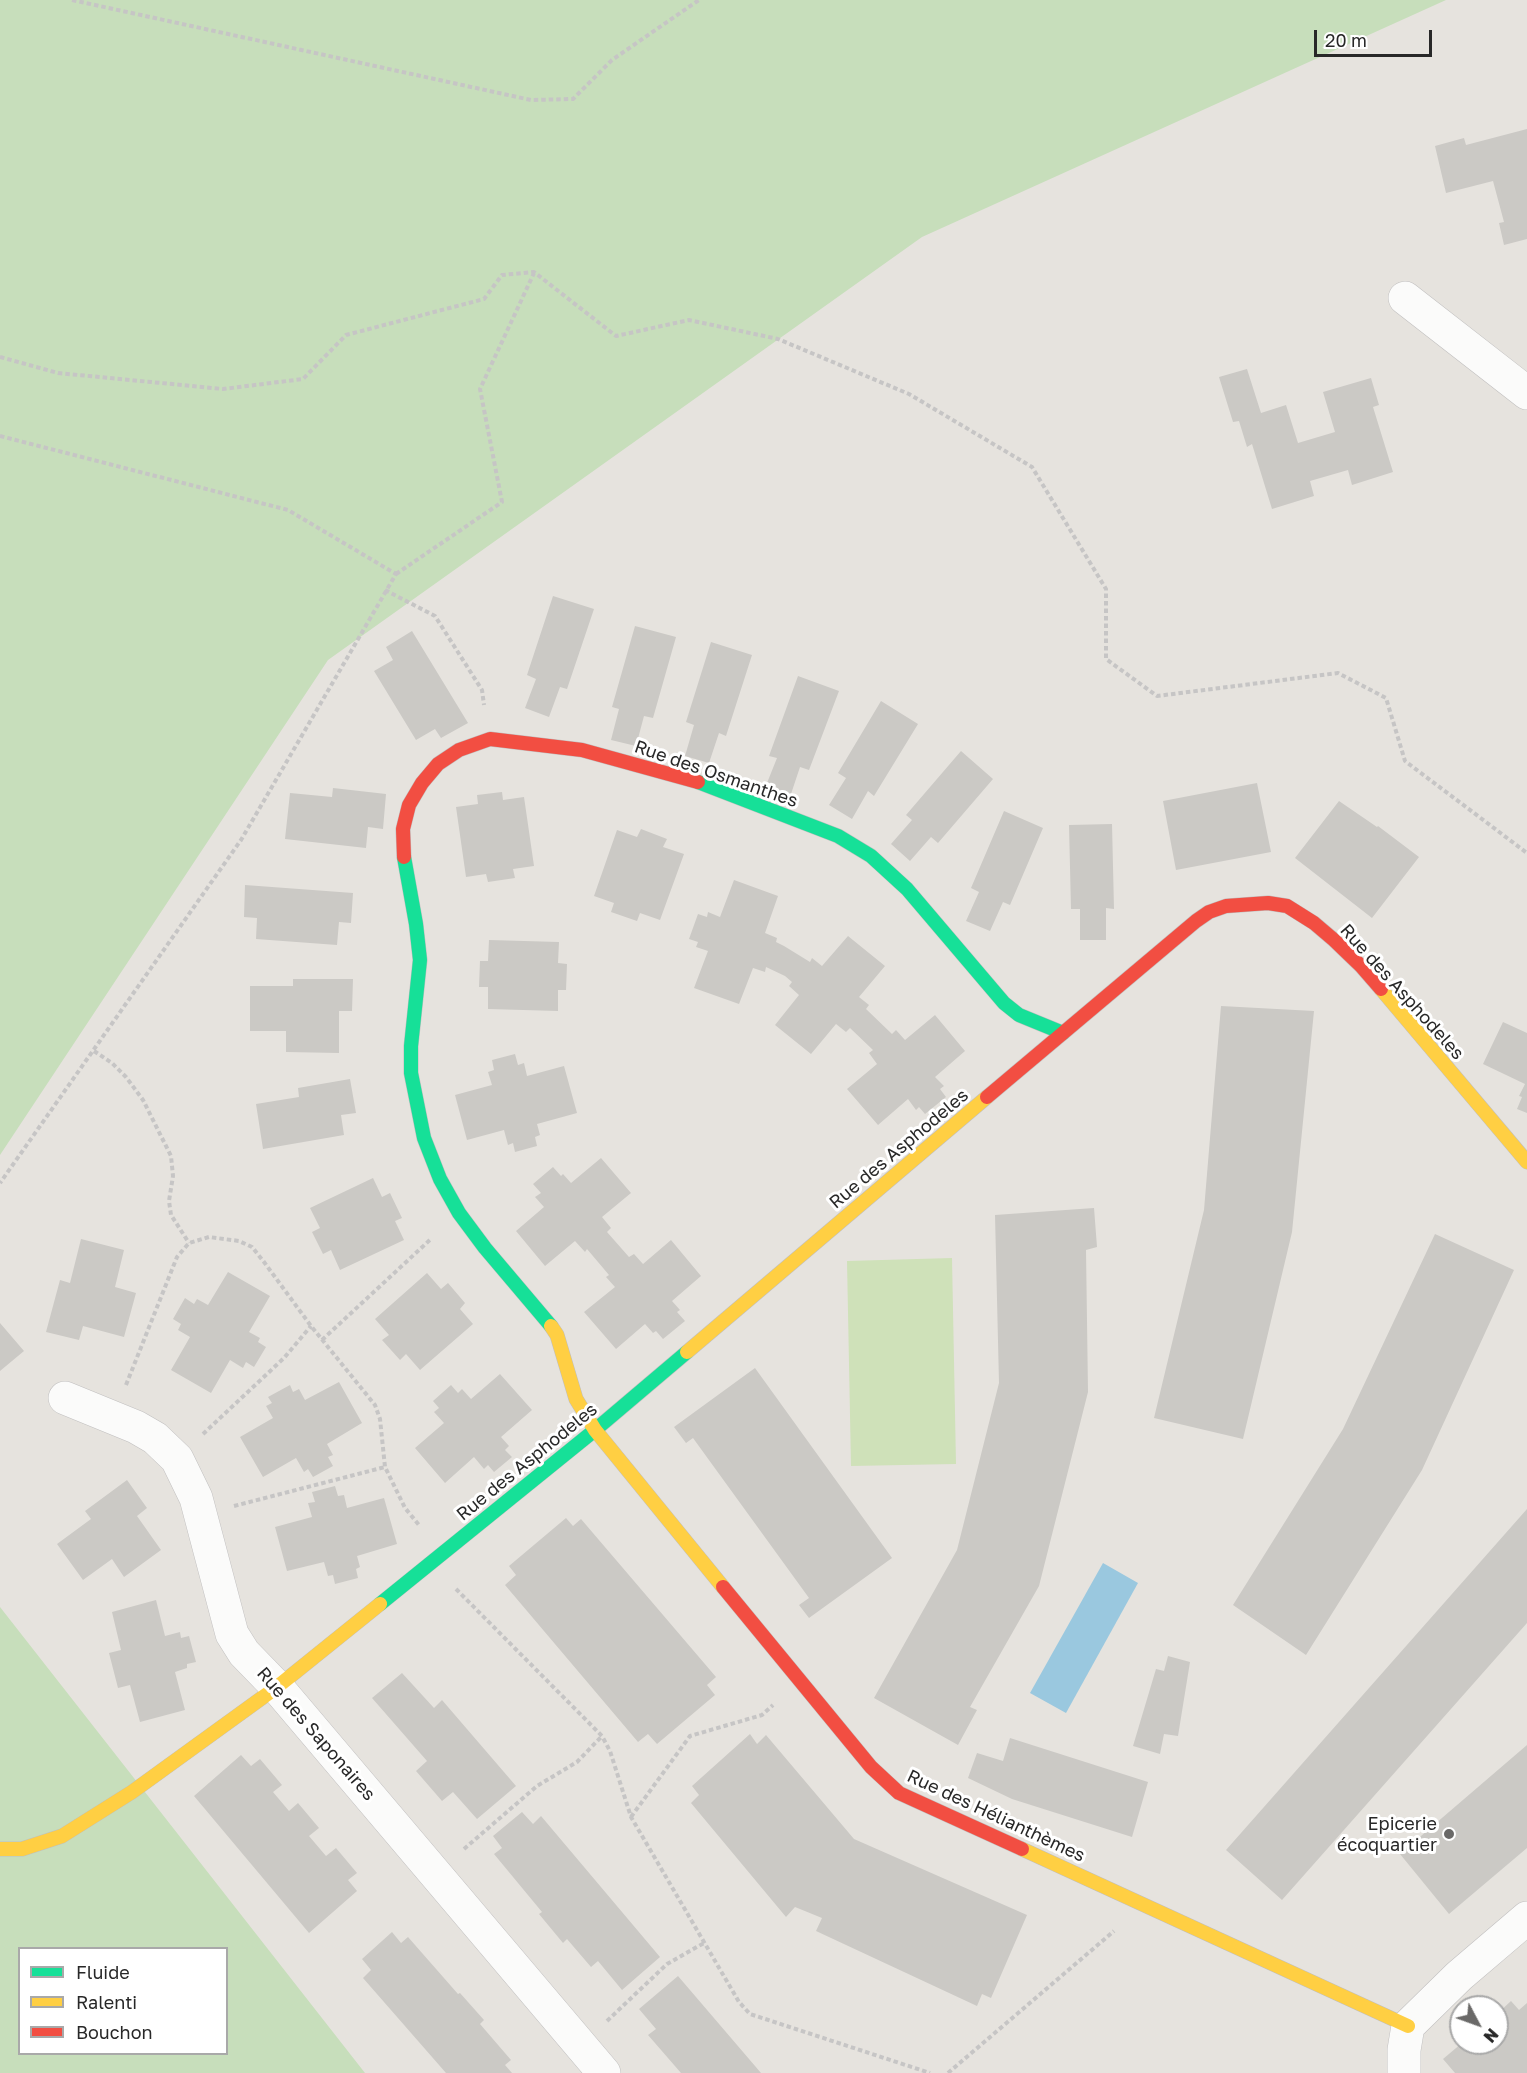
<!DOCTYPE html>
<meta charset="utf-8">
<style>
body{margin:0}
#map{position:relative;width:1527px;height:2073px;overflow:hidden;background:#e6e3de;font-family:"Golos Text",sans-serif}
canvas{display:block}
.legend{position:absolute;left:18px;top:1947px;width:210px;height:108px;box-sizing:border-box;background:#fff;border:2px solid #a9a9a9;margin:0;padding:8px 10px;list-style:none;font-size:18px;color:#282828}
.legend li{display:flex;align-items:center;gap:12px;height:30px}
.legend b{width:30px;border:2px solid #a9a9a9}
.north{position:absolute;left:1449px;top:1995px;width:60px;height:60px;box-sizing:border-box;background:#fff;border:2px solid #a9a9a9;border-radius:50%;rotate:131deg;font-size:16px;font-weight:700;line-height:24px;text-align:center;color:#282828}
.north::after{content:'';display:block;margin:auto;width:21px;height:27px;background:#6a6968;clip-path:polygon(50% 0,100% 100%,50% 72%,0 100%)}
.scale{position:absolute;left:1314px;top:30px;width:118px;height:27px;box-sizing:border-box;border:3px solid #282828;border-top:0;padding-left:8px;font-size:18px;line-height:21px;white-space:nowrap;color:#282828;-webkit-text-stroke:4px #fff;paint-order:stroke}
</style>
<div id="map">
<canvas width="1527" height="2073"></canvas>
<ul class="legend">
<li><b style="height:8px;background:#16e098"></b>Fluide</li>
<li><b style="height:8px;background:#ffcf43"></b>Ralenti</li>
<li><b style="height:8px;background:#f24e42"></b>Bouchon</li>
</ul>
<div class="north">N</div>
<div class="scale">20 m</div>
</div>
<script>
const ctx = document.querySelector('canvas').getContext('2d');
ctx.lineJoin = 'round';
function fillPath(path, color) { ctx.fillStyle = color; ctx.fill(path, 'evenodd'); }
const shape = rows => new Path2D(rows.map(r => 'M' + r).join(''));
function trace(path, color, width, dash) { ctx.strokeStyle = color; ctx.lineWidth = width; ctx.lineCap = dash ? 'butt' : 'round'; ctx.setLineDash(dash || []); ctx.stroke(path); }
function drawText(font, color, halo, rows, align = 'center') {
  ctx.font = font + ' "Golos Text",sans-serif'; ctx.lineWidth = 6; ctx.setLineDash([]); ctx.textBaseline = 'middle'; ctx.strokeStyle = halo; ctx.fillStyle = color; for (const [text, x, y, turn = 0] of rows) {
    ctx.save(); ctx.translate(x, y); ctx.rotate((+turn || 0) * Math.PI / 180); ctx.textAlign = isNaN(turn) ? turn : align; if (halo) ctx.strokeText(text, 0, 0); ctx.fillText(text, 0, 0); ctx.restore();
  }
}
fillPath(shape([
 [0,0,1446,0,922,237,328,660,0,1155],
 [0,1607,365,2073,0,2073],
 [20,1948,226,1948,226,2054,20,2054]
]), '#c7debb');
fillPath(shape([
 [952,1258,956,1464,851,1466,847,1261]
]), '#cfe1b9');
fillPath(shape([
 [1103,1563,1138,1583,1066,1713,1030,1693]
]), '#9ac8df');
fillPath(shape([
 [1527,129,1527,239,1504,245,1499,223,1504,222,1493,181,1446,193,1435,146,1464,138,1466,145],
 [1247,369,1261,413,1286,405,1298,443,1335,432,1323,392,1371,378,1379,405,1373,407,1393,472,1352,485,1348,470,1310,481,1314,496,1272,509,1252,444,1247,447,1239,421,1233,422,1219,377],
 [553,596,594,609,567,689,560,687,549,717,525,708,536,679,527,675],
 [635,626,676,637,653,718,644,716,636,746,611,740,619,709,612,707],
 [412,631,468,723,441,738,435,729,416,740,374,671,393,660,386,647],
 [711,642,752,655,726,736,719,733,709,763,685,756,694,725,686,722],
 [798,676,839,691,809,770,800,767,790,797,765,788,777,758,769,756],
 [881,701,918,724,874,796,868,791,852,819,829,805,846,778,838,773],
 [961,751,993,779,938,843,931,837,910,861,891,844,912,820,906,815],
 [1257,783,1271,852,1176,870,1163,801],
 [333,788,386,794,383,829,368,827,366,848,285,839,290,793,332,797],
 [502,792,503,800,524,797,534,866,513,869,515,878,488,882,486,874,466,877,456,807,478,804,477,795],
 [1339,801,1377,827,1378,826,1419,857,1372,918,1295,858],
 [1004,811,1043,828,1010,905,1003,902,990,931,966,921,979,892,971,888],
 [1112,824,1114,909,1106,908,1106,940,1080,940,1080,909,1071,909,1069,825],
 [641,829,667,839,663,847,684,854,660,920,640,913,637,921,611,912,614,903,594,896,617,830,637,837],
 [734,880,778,896,765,933,777,938,776,942,784,946,810,962,812,958,822,966,848,936,885,966,859,997,869,1005,866,1009,892,1034,896,1030,905,1040,935,1015,965,1051,935,1077,944,1086,940,1089,946,1097,925,1114,919,1107,916,1110,908,1099,878,1125,847,1089,877,1064,869,1053,873,1050,850,1028,846,1032,836,1024,811,1054,775,1025,799,995,789,986,792,982,785,976,766,967,765,972,753,968,739,1004,694,988,708,951,696,947,698,942,689,939,698,914,707,917,708,912,720,917],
 [245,885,353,893,351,923,339,922,337,945,256,939,257,918,244,917],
 [489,940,559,942,558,963,567,964,566,990,558,990,558,1011,488,1009,488,987,479,987,480,961,488,961],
 [293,979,353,979,352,1011,339,1011,339,1053,286,1052,286,1031,250,1031,250,986,293,986],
 [1221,1006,1314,1011,1292,1232,1243,1439,1154,1418,1204,1210],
 [1503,1022,1527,1033,1527,1113,1517,1109,1522,1097,1519,1096,1525,1084,1483,1064],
 [515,1054,518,1065,524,1063,527,1076,564,1066,577,1113,537,1124,540,1135,535,1137,537,1146,515,1152,513,1143,508,1145,504,1130,467,1140,455,1095,492,1085,488,1072,494,1070,492,1060],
 [350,1079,356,1113,341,1115,344,1135,263,1149,256,1104,299,1097,298,1088],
 [601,1158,631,1193,602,1217,611,1228,607,1232,629,1257,634,1254,643,1264,671,1240,701,1276,672,1301,680,1310,677,1312,685,1321,663,1339,656,1331,653,1333,645,1324,616,1349,584,1312,615,1287,606,1277,609,1275,587,1249,585,1252,575,1241,545,1266,516,1231,544,1207,535,1197,541,1193,533,1184,553,1167,561,1176,563,1174,571,1183],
 [373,1178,382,1197,390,1193,402,1218,395,1221,404,1240,340,1270,331,1250,323,1254,312,1232,320,1228,310,1208],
 [1094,1208,1097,1247,1086,1250,1088,1392,1039,1586,970,1707,977,1710,958,1745,874,1698,957,1550,999,1383,995,1215],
 [1435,1234,1514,1270,1422,1470,1306,1655,1233,1605,1343,1429],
 [81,1239,124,1250,115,1287,136,1293,124,1337,83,1326,79,1340,46,1332,60,1280,70,1283],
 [228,1272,270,1296,249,1332,260,1338,258,1342,266,1347,254,1367,246,1362,243,1368,230,1360,211,1393,171,1370,190,1337,178,1330,181,1324,173,1319,185,1298,194,1304,197,1299,208,1305],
 [427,1273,441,1289,448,1283,465,1303,460,1309,473,1324,420,1370,406,1354,400,1360,382,1340,389,1335,375,1319],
 [0,1323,24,1351,0,1371],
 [755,1368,892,1558,809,1618,799,1605,809,1598,693,1438,686,1443,674,1427],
 [500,1374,532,1410,501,1437,509,1446,505,1450,512,1457,494,1472,488,1465,484,1469,474,1457,445,1483,415,1448,444,1423,434,1412,439,1408,433,1401,451,1385,458,1393,462,1389,471,1399],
 [339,1382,362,1423,327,1444,333,1455,328,1457,333,1466,313,1477,308,1469,304,1472,296,1458,263,1477,240,1437,273,1418,266,1406,272,1403,268,1397,290,1385,293,1392,299,1389,305,1400],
 [127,1480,147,1508,137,1516,161,1550,124,1577,112,1559,83,1580,57,1544,91,1519,85,1511],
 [335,1486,338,1496,344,1495,347,1508,384,1498,397,1544,357,1556,360,1567,356,1569,358,1578,335,1584,333,1575,328,1576,324,1562,287,1571,275,1527,312,1517,308,1503,315,1502,312,1492],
 [1527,1509,1527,1623,1282,1900,1226,1850],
 [566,1518,573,1526,581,1519,716,1677,707,1685,715,1695,657,1744,648,1734,638,1742,505,1585,516,1575,509,1566],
 [156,1600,165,1636,180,1632,181,1638,189,1636,196,1662,187,1664,187,1668,175,1672,185,1710,140,1722,130,1685,118,1688,109,1653,121,1650,112,1612],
 [1168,1656,1190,1662,1178,1736,1164,1734,1160,1754,1133,1746,1156,1669,1164,1671],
 [402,1673,434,1708,442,1700,516,1786,477,1819,453,1792,442,1801,416,1771,427,1761,372,1698],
 [750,1734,757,1744,766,1735,854,1839,1027,1915,991,1998,982,1994,977,2006,816,1931,822,1918,795,1907,786,1917,691,1803,699,1795,692,1786],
 [1010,1738,1148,1782,1132,1837,1012,1799,968,1778,977,1753,1003,1761],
 [1527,1745,1527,1848,1449,1914,1400,1854],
 [241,1755,251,1766,260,1759,282,1785,273,1792,289,1811,298,1803,319,1828,309,1836,326,1856,336,1848,357,1873,348,1880,357,1891,309,1933,194,1796],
 [522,1812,533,1824,541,1816,660,1957,622,1990,598,1961,591,1967,567,1939,563,1943,539,1914,542,1912,494,1854,502,1848,493,1836],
 [392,1932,401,1943,408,1937,458,1994,460,1993,484,2020,480,2024,511,2060,505,2065,512,2073,446,2073,363,1978,371,1970,362,1959],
 [678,1976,761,2073,681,2073,648,2035,656,2029,639,2009],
 [1511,2001,1519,2010,1527,2003,1527,2073,1455,2073,1443,2059,1462,2043,1497,2043,1497,2014]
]), '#cbc9c5');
const street = shape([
 [1405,298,1527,393],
 [65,1398,136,1427,155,1438,177,1459,196,1498,232,1634,244,1653,277,1687,604,2073],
 [1404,2073,1404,2050,1408,2026,1459,1976,1527,1918]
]);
const fast = shape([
 [698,782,838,836,871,856,907,889,1004,1003,1019,1015,1063,1033],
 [404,857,416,924,420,960,411,1046,411,1073,424,1138,440,1179,459,1213,485,1248,551,1326],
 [380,1604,595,1430,687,1352]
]);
const slow = shape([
 [1381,989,1527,1162],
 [551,1326,557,1335,576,1399,595,1430,723,1587],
 [687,1352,987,1097],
 [0,1849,22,1849,62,1836,132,1792,277,1687,380,1604],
 [1022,1849,1408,2026]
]);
const jam = shape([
 [404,857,403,829,409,805,422,783,438,764,459,750,490,739,582,750,698,782],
 [987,1097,1196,921,1209,912,1226,906,1268,903,1287,906,1314,923,1334,940,1361,966,1381,989],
 [723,1587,871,1767,899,1793,1022,1849]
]);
trace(street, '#c0bfbf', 34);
trace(fast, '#c0bfbf', 15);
trace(slow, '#c0bfbf', 15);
trace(jam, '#c0bfbf', 15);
trace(shape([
 [72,0,531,100,573,99,612,60,699,0],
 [0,357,58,373,223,389,303,379,346,335,484,299,502,275,534,272,616,336,689,320,778,339,909,394,1032,467,1106,589,1106,659,1157,696,1338,673,1386,698,1405,761,1527,853],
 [0,436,288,510,396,574,241,840,0,1183],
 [396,574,502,502,480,389,534,273],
 [385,590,435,616,482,690,484,705],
 [94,1051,112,1063,126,1077,143,1100,171,1156,173,1176,169,1201,171,1215,189,1243],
 [322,1340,432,1238],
 [126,1385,177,1257,189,1243,209,1237,239,1241,252,1247,264,1262,311,1326,375,1405,380,1419,385,1467,405,1508,419,1525],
 [203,1434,284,1358,311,1326],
 [234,1506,385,1467],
 [456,1589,602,1736,610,1751,631,1817,739,2002,750,2014,930,2073],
 [631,1817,690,1736,762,1715,773,1705],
 [464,1849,537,1786,577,1762,602,1736],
 [607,2021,667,1964,704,1943],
 [948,2073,1114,1931]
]), '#c6c5c5', 4, [4.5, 3]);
trace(street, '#fbfbfa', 33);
trace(fast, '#16e098', 14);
trace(slow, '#ffcf43', 14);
trace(jam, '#f24e42', 14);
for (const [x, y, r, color] of [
 [1449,1834,6,"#6a6968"]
]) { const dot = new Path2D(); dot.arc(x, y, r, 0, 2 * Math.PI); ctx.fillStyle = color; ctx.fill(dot); trace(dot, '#fff', 2); }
drawText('18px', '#282828', '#fff', [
 ["Rue des Osmanthes",716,774,19],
 ["Rue des Asphodeles",1402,992,48],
 ["Rue des Asphodeles",899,1149,-40],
 ["Rue des Asphodeles",527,1462,-39],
 ["Rue des Saponaires",316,1734,49],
 ["Rue des Hélianthèmes",996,1816,25]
]);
drawText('18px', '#282828', '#fff', [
 ["Epicerie",1437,1824],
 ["écoquartier",1437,1845]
], 'right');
</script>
